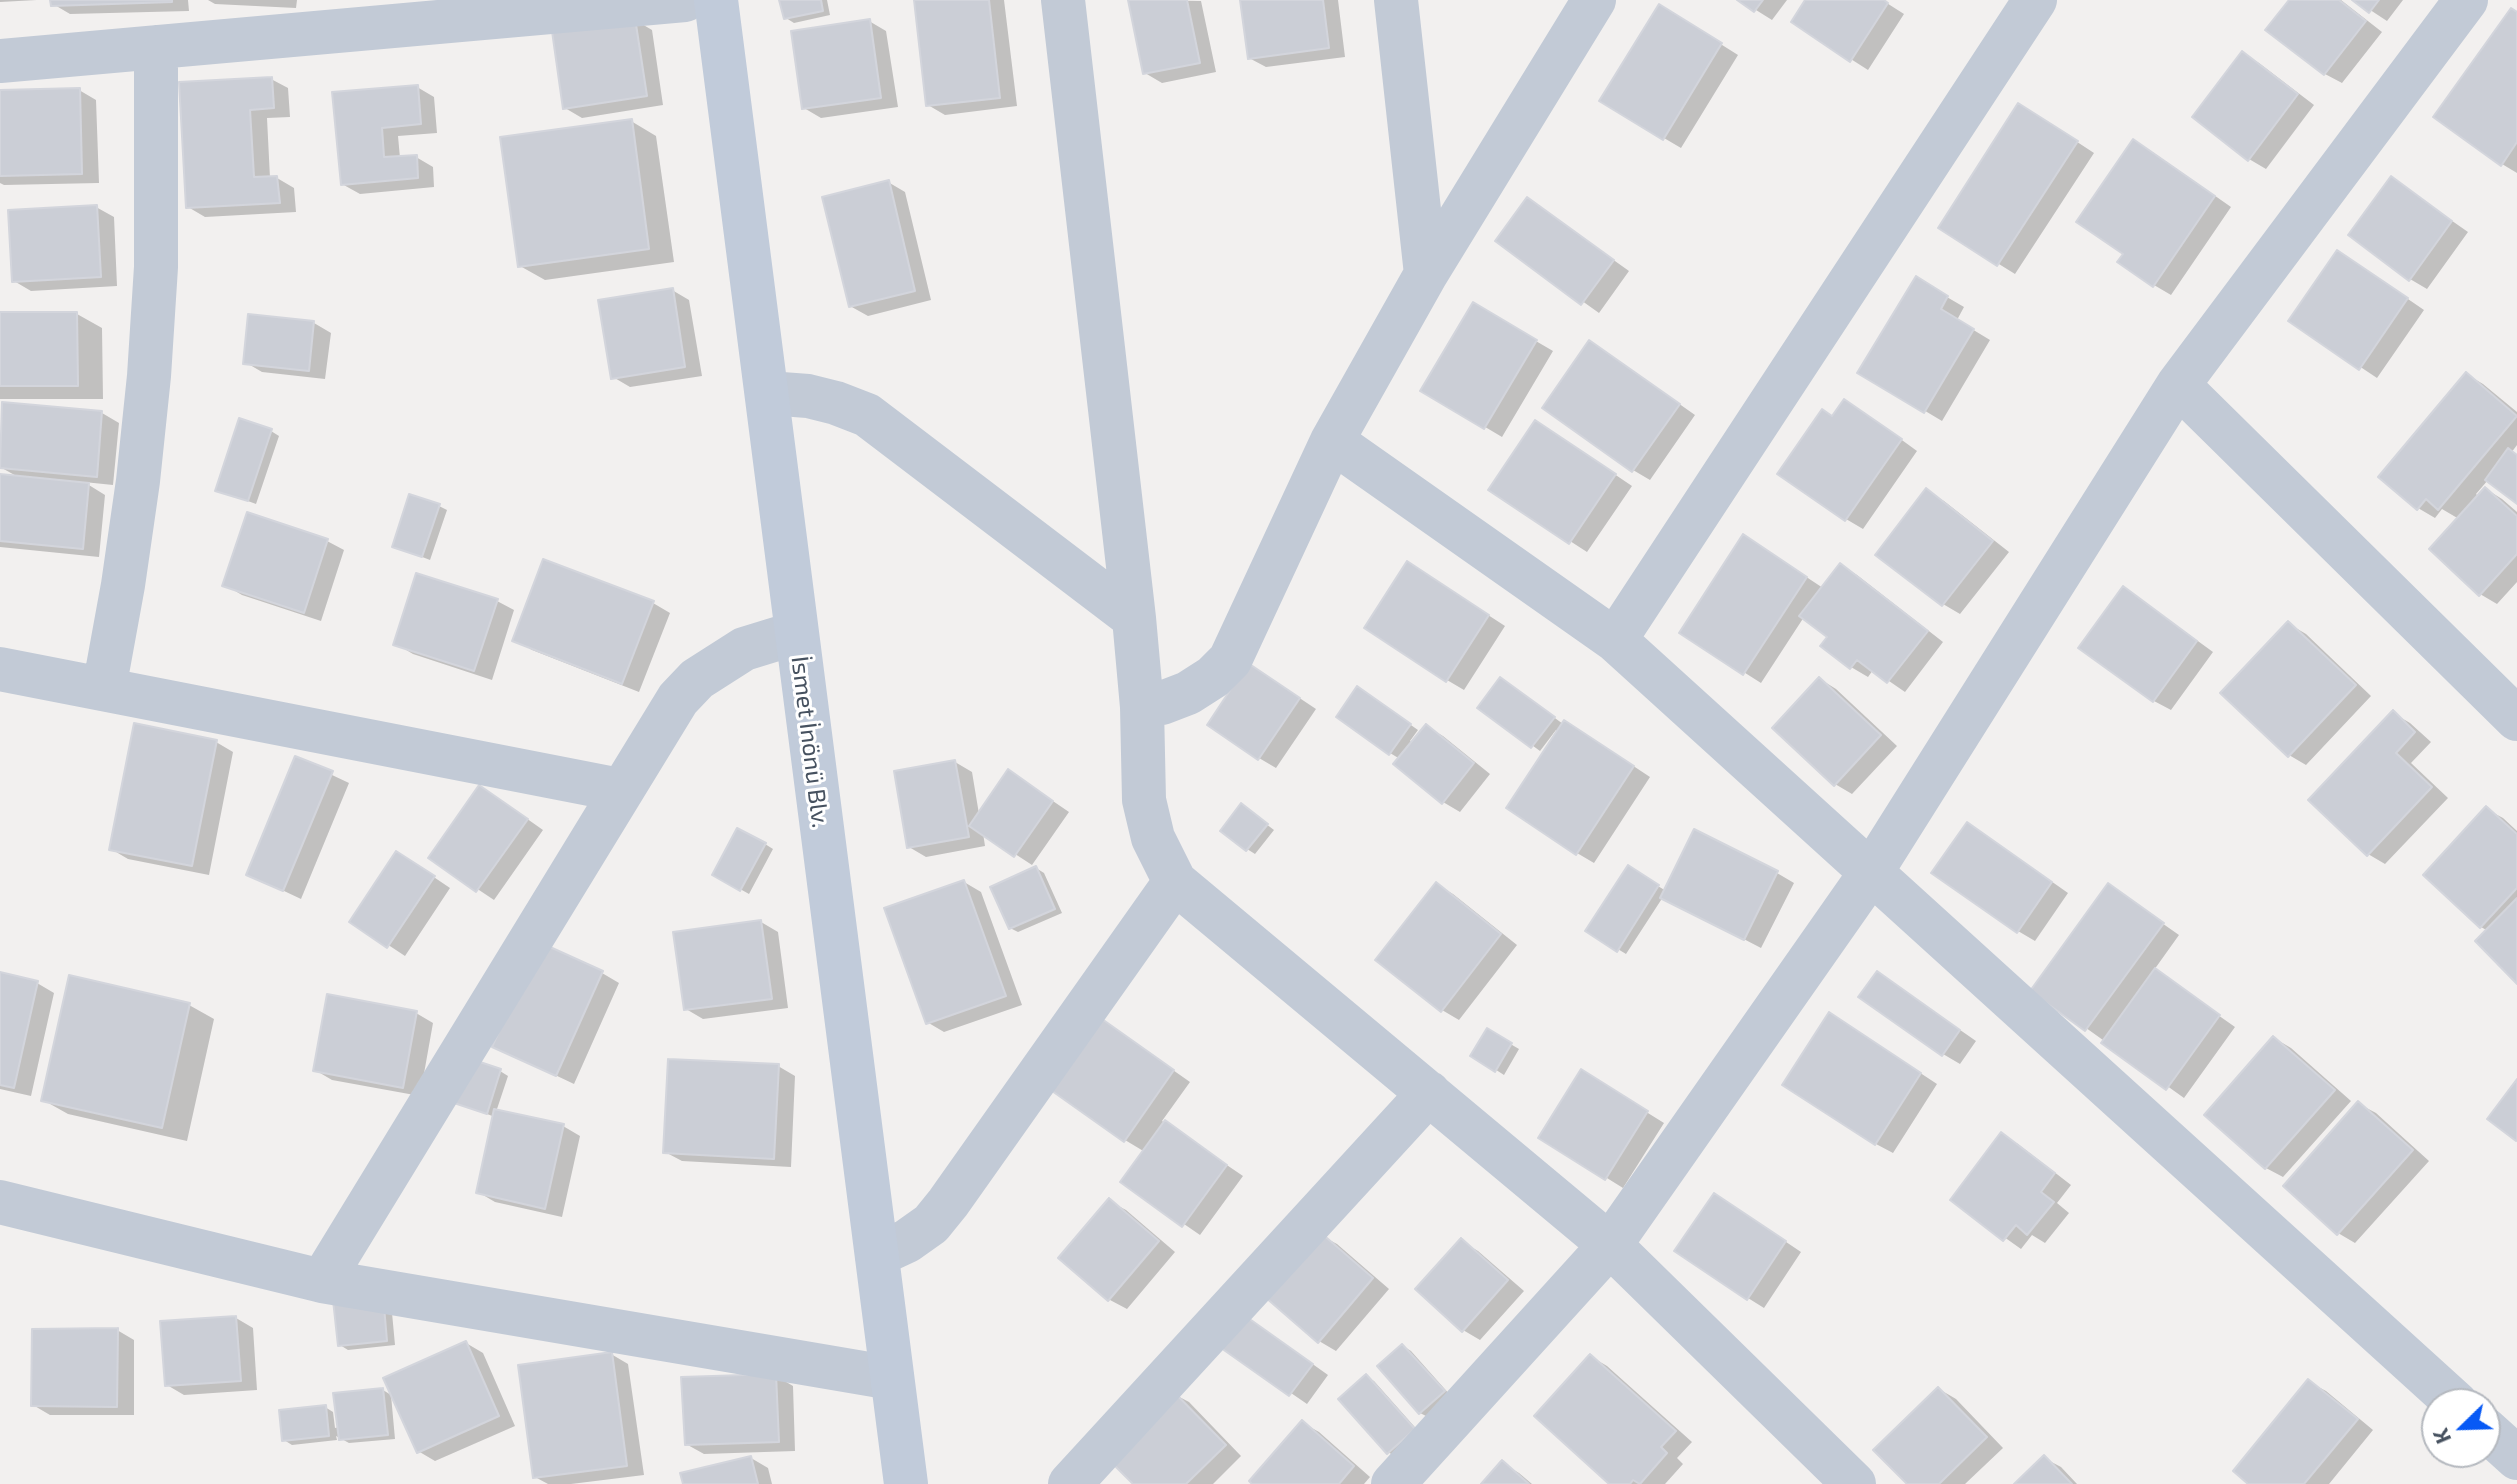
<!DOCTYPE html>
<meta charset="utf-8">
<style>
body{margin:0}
#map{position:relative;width:2517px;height:1484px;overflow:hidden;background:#f2f0ef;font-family:"Exo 2",sans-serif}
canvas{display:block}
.north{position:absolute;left:2421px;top:1388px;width:80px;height:80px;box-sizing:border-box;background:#fff;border:2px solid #b5b9bf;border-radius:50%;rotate:247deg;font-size:22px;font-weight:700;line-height:32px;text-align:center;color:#46515f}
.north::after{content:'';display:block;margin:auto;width:28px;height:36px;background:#0759f5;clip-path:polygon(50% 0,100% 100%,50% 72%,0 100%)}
</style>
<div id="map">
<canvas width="2517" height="1484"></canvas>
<div class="north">K</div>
</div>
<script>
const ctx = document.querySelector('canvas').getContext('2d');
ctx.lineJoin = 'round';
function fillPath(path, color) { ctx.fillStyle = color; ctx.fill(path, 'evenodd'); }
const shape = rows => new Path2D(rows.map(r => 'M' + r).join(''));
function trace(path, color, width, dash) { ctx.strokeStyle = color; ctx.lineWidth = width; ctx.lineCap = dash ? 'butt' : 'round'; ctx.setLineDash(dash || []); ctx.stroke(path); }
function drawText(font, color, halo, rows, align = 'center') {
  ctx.font = font + ' "Exo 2",sans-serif'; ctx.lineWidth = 6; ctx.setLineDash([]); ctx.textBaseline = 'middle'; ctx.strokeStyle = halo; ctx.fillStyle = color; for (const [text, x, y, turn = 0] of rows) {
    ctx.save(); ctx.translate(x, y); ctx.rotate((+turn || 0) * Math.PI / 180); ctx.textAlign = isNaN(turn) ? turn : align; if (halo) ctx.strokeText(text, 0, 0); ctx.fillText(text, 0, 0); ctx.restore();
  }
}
fillPath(shape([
 [0,0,37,0,0,2],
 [52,0,188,0,189,11,70,14,53,4],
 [208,0,297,0,296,8,215,4],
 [781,0,827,0,830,15,794,23,786,18],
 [916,0,1004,0,1017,106,945,115,928,105],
 [1140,0,1201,1,1216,72,1162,83,1145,73],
 [1242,0,1338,0,1345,57,1266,67,1249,58],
 [1740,0,1787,0,1772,20],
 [1807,0,1882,0,1904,14,1868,70,1793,22],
 [2292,0,2341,0,2382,32,2342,83,2325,74],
 [2355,0,2403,0,2387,21],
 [2517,14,2517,173,2502,164],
 [1676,16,1738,55,1681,148,1664,138],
 [635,20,652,30,663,105,582,118,565,108],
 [869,21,886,31,898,107,821,118,804,108],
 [2242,53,2259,63,2314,105,2266,169,2249,159],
 [271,79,288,88,290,117,267,118,270,178,277,178,294,188,296,212,205,217,188,207,181,84],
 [417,87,434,97,437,133,398,136,400,158,416,157,433,167,434,187,360,194,342,184,334,94],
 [79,90,96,100,99,183,4,185,0,183,0,92],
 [2036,115,2094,153,2015,274,1941,228],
 [631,121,656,136,674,262,545,280,520,266],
 [2151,151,2231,207,2171,295,2154,285,2126,253],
 [2392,179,2468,232,2427,289,2410,279],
 [888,182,905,192,931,300,868,316,850,306],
 [1528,199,1629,271,1599,313,1498,241],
 [96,207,114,217,117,286,31,291,14,281],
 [2354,262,2424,310,2377,378,2290,320],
 [1916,279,1964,307,1957,320,1990,340,1942,421,1860,372],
 [672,290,689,300,702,376,630,387,613,377],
 [1474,305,1553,351,1502,437,1423,390],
 [0,314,77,314,102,328,103,399,0,399],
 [314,323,331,333,325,379,262,372,245,362],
 [1607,353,1695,415,1650,480,1633,470],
 [2466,374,2483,384,2517,412,2517,445,2511,453,2517,456,2517,501,2488,480,2476,494,2479,497,2486,489,2502,499,2517,512,2517,582,2497,604,2480,594,2459,519,2442,509,2435,518,2418,508],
 [4,404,102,413,119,423,113,485,84,482,105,495,99,557,0,547,0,476,20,478,0,467],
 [1862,411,1917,451,1863,529,1846,519,1833,418],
 [271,431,279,436,256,504,218,490],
 [1552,432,1632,486,1587,552,1491,490],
 [1927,491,1944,501,2009,552,1960,614,1943,604],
 [439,506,447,510,430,560,394,546],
 [327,541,344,550,321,621,242,595,225,585],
 [1761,547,1823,588,1840,565,1857,575,1943,642,1905,692,1873,670,1868,677,1851,667,1823,645,1830,636,1804,617,1761,683,1682,633],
 [1425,574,1505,626,1464,690,1447,680],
 [2140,599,2213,652,2171,710,2154,701],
 [497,601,514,610,492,680,413,654,396,644],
 [653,603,670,613,639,692,532,650,515,640],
 [2289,624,2306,634,2371,696,2306,765,2289,755],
 [1265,675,1316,709,1276,768,1259,758],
 [1820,679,1836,689,1897,746,1852,794,1835,784],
 [1509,684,1563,724,1582,732,1650,777,1594,863,1577,853,1558,732,1556,730,1540,751,1480,707],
 [1365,693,1418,730,1410,741,1413,743,1426,726,1443,736,1490,774,1460,812,1443,802,1400,759,1390,753],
 [2393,713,2410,723,2431,742,2411,763,2448,798,2385,864,2368,854],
 [216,742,233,752,209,875,128,859,111,849],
 [296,758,349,783,301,899,248,874],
 [955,762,972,772,979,814,1025,782,1069,812,1032,865,983,833,985,846,926,857,909,847],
 [496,797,543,830,494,900,431,858],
 [2486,809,2503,818,2517,831,2517,981,2488,931,2481,927],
 [1249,811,1274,830,1255,854,1247,849],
 [1984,834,2068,893,2035,941,2018,931],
 [765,844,773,849,749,894,715,875],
 [413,863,450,888,405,956,352,921],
 [1036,868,1044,873,1062,913,1018,932,1010,928],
 [1629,868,1666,891,1777,873,1794,883,1761,948,1663,897,1626,954,1588,931],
 [964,882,981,892,1022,1005,944,1032,927,1022],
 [1436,884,1453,894,1517,945,1459,1020,1442,1010],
 [2109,886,2179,935,2154,970,2235,1027,2184,1098,2033,990],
 [761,922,778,932,788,1008,703,1019,686,1009],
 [602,973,619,983,574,1084,494,1046],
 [1878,973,1976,1041,1960,1064,1943,1054],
 [0,974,37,983,54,993,31,1096,0,1089],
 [189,1005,214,1019,187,1141,68,1114,43,1100],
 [416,1013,433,1023,420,1096,332,1080,315,1070],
 [1103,1021,1190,1082,1162,1121,1243,1176,1200,1235,1123,1182,1145,1152,1125,1140],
 [1846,1024,1937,1084,1893,1153,1876,1144],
 [1488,1031,1519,1049,1504,1075,1473,1055],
 [2274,1038,2291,1048,2351,1101,2283,1177,2266,1168],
 [778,1066,795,1076,791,1167,682,1161,665,1152],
 [500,1071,508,1076,496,1112,563,1126,580,1136,562,1217,495,1202,478,1192,495,1117,450,1100],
 [1598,1082,1664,1123,1623,1188,1541,1137],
 [2359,1104,2376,1113,2429,1161,2355,1243,2338,1233],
 [2001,1134,2018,1144,2071,1185,2057,1203,2069,1213,2045,1243,2032,1235,2021,1249,1952,1200],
 [1109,1201,1126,1210,1175,1252,1127,1309,1110,1300,1061,1258],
 [1731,1205,1801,1252,1764,1308,1748,1298],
 [1320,1235,1337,1244,1389,1289,1336,1351,1319,1341],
 [1461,1241,1478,1251,1524,1291,1480,1340,1463,1330],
 [391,1302,395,1345,348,1350,340,1345],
 [236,1318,253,1328,257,1390,184,1395,167,1385],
 [1262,1328,1328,1375,1307,1404,1224,1347],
 [117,1330,134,1340,134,1415,50,1415,33,1405],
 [466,1343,483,1353,515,1426,435,1461,418,1451],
 [1403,1346,1411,1351,1451,1396,1428,1417,1420,1413],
 [611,1354,628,1364,644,1475,571,1484,548,1484,535,1477],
 [1590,1356,1607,1366,1692,1442,1677,1458,1683,1464,1665,1484,1612,1484],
 [776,1376,793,1386,795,1451,704,1454,686,1444],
 [1366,1377,1374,1381,1421,1434,1396,1457,1388,1452],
 [2309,1382,2326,1391,2373,1430,2329,1484,2251,1484],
 [1939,1389,1956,1399,2003,1448,1965,1484,1909,1484],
 [383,1390,391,1395,395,1439,349,1443,336,1436,337,1440,292,1445,284,1440,325,1407,333,1412,335,1428,339,1427],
 [1172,1393,1189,1402,1241,1456,1213,1484,1136,1484],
 [1303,1423,1319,1432,1370,1477,1364,1484,1255,1484],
 [751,1458,768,1468,772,1484,685,1484],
 [2044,1458,2061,1467,2077,1484,2017,1484],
 [1502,1463,1519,1473,1532,1484,1484,1484]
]), '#0003');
const building = shape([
 [50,0,172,0,172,2,51,6,50,0],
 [779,0,821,0,823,11,784,19,779,0],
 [914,0,989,0,1000,98,926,106,914,0],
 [1128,0,1187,0,1200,63,1143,74,1128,0],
 [1240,0,1323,0,1329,48,1248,59,1240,0],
 [1737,0,1763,0,1754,12,1737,0],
 [1805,0,1884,0,1888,3,1850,62,1791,22,1805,0],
 [2289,0,2339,0,2366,21,2324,75,2265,30,2289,0],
 [2352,0,2379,0,2369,13,2352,0],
 [1659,4,1722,43,1663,140,1599,101,1659,4],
 [2511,8,2517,12,2517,142,2501,166,2433,117,2511,8],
 [635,18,647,96,563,109,552,31,635,18],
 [870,19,881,98,802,109,791,31,870,19],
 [2242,51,2298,94,2248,161,2192,117,2242,51],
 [272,77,274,108,250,110,254,177,277,176,280,203,186,208,179,82,272,77],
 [418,85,421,124,382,128,384,157,417,155,418,178,341,185,332,92,418,85],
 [80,88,82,174,0,176,0,90,80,88],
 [2018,103,2078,141,1997,266,1938,228,2018,103],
 [632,119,649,249,518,267,500,137,632,119],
 [2133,139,2215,196,2153,287,2117,262,2123,254,2076,222,2133,139],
 [2391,176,2452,221,2409,281,2348,235,2391,176],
 [889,180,915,291,849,307,822,197,889,180],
 [1527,197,1614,260,1581,305,1495,241,1527,197],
 [97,205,101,277,12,282,8,210,97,205],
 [2337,250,2408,298,2359,370,2288,321,2337,250],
 [1916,276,1948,296,1941,309,1974,329,1924,413,1857,373,1916,276],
 [673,288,685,367,611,379,598,300,673,288],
 [1473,302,1537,340,1484,429,1420,391,1473,302],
 [0,312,77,312,78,386,0,386,0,312],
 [248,314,314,321,309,371,243,364,248,314],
 [1589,340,1680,404,1632,472,1542,408,1589,340],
 [2466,372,2517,416,2438,510,2426,499,2417,510,2378,477,2466,372],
 [1844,399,1902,439,1845,521,1777,474,1822,409,1832,416,1844,399],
 [2,402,102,411,97,477,0,468,2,402],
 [239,418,272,429,248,501,215,491,239,418],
 [1535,420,1616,474,1569,544,1488,490,1535,420],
 [2508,448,2517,455,2517,504,2485,480,2508,448],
 [0,474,89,483,83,549,0,541,0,474],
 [2485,487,2517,516,2517,554,2479,596,2429,549,2485,487],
 [1926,488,1993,541,1942,606,1875,555,1926,488],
 [409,494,440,504,422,557,392,547,409,494],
 [247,512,328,539,304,613,222,586,247,512],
 [1743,534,1807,577,1743,675,1679,633,1743,534],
 [543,559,654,601,622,684,512,641,543,559],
 [1407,561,1489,615,1446,682,1364,628,1407,561],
 [1840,563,1928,631,1887,683,1857,660,1850,669,1820,646,1827,637,1799,616,1840,563],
 [416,573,498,599,474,671,393,645,416,573],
 [2123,586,2197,641,2153,702,2078,648,2123,586],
 [2288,621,2356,685,2288,757,2220,693,2288,621],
 [1248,663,1300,698,1258,760,1207,725,1248,663],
 [1500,677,1555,717,1531,748,1477,708,1500,677],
 [1819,677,1881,735,1834,786,1772,728,1819,677],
 [1357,686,1411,724,1389,755,1336,717,1357,686],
 [2393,710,2415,732,2396,753,2432,787,2367,856,2308,800,2393,710],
 [1564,720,1634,766,1576,855,1506,808,1564,720],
 [134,723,217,740,192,866,109,850,134,723],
 [1426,724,1474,763,1442,804,1393,764,1426,724],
 [295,756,333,771,283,891,246,875,295,756],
 [955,760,969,837,907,848,894,771,955,760],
 [1008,769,1053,801,1014,857,969,826,1008,769],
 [479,785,528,819,476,892,428,858,479,785],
 [1241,803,1268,824,1246,851,1220,831,1241,803],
 [2486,806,2517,834,2517,888,2480,928,2423,875,2486,806],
 [1967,822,2052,882,2017,933,1931,873,1967,822],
 [737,828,766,843,740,891,712,875,737,828],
 [1694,829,1778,871,1744,940,1660,898,1694,829],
 [396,851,435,876,387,948,349,922,396,851],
 [1628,865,1659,885,1617,952,1585,931,1628,865],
 [1036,866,1055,909,1009,929,990,887,1036,866],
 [964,880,1006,996,926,1024,884,908,964,880],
 [1436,882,1501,934,1441,1012,1375,960,1436,882],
 [2108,883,2164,923,2085,1031,2030,991,2108,883],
 [2517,898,2517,984,2475,941,2517,898],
 [761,920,772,999,684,1010,673,932,761,920],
 [539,942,603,971,556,1076,492,1047,539,942],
 [2155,968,2220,1015,2166,1090,2101,1043,2155,968],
 [1877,971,1960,1030,1942,1056,1858,997,1877,971],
 [0,972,38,981,14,1088,0,1085,0,972],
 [69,975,190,1003,162,1128,41,1101,69,975],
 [327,994,417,1011,403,1088,313,1071,327,994],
 [1829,1012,1921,1073,1875,1145,1782,1085,1829,1012],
 [1102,1019,1174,1070,1124,1142,1052,1091,1102,1019],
 [1487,1028,1512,1043,1495,1072,1470,1056,1487,1028],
 [2273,1036,2335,1090,2265,1169,2204,1115,2273,1036],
 [462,1056,501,1069,487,1114,448,1101,462,1056],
 [668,1059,779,1064,774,1159,663,1153,668,1059],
 [1581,1069,1648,1111,1605,1180,1538,1138,1581,1069],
 [2517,1079,2517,1139,2516,1141,2487,1119,2517,1079],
 [2358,1101,2413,1150,2337,1235,2283,1186,2358,1101],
 [494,1109,564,1124,545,1209,476,1193,494,1109],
 [1165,1120,1227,1165,1182,1227,1120,1182,1165,1120],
 [2001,1132,2055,1173,2041,1192,2054,1202,2027,1235,2016,1225,2003,1241,1950,1200,2001,1132],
 [1714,1193,1786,1241,1747,1300,1674,1251,1714,1193],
 [1109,1198,1159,1241,1108,1301,1058,1258,1109,1198],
 [1320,1232,1373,1278,1318,1343,1265,1297,1320,1232],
 [1461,1238,1508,1280,1462,1332,1415,1289,1461,1238],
 [383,1295,387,1341,338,1346,333,1300,383,1295],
 [1244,1315,1313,1364,1289,1396,1221,1348,1244,1315],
 [236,1316,241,1381,165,1386,160,1321,236,1316],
 [118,1328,117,1407,31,1406,32,1329,118,1328],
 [466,1341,499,1416,417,1453,383,1378,466,1341],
 [1402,1344,1445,1391,1419,1414,1377,1366,1402,1344],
 [612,1352,627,1466,533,1478,518,1365,612,1352],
 [1590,1354,1676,1431,1661,1447,1667,1453,1640,1484,1633,1480,1630,1484,1609,1484,1534,1416,1590,1354],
 [776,1374,779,1442,685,1445,681,1377,776,1374],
 [1366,1374,1415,1429,1387,1454,1338,1399,1366,1374],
 [2308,1379,2358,1419,2304,1484,2248,1484,2233,1471,2308,1379],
 [1938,1387,1987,1437,1939,1484,1907,1484,1873,1450,1938,1387],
 [383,1388,388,1435,339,1440,333,1393,383,1388],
 [1172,1390,1226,1445,1186,1484,1133,1484,1106,1457,1172,1390],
 [326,1405,329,1436,282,1441,279,1410,326,1405],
 [1302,1420,1354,1466,1339,1484,1252,1484,1249,1481,1302,1420],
 [2044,1455,2072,1484,2014,1484,2044,1455],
 [751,1456,758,1484,683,1484,680,1473,751,1456],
 [1502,1460,1529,1484,1481,1484,1502,1460]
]);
fillPath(building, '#cbced6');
trace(building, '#d3d5dc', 2);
trace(shape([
 [1063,0,1134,618,1142,707,1144,800,1153,838,1175,882,1610,1245,1854,1484],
 [1396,0,1426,274],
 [0,61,685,0],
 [2178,385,2517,719],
 [768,393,808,396,836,403,867,415,1134,618],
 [1332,441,1615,640,2457,1404],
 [1615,640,2035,0],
 [0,669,620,790],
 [104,689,123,585,138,481,149,376,156,267,156,47],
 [1142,707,1162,703,1188,693,1213,677,1230,660,1332,441,1426,274,1594,0],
 [0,1202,322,1281,892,1378],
 [877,1255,907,1241,931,1224,948,1203,1175,882],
 [322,1281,678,699,697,679,744,649,796,633],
 [2485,1429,2517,1458],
 [1070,1484,1429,1093],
 [1393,1484,1610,1245,1870,874,2178,385,2466,0]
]), '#c2cad6', 44);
trace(shape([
 [716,0,906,1484]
]), '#c1cbda', 44);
drawText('24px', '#46515f', '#fff', [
 ["İsmet İnönü Blv.",810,742,83]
]);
</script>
